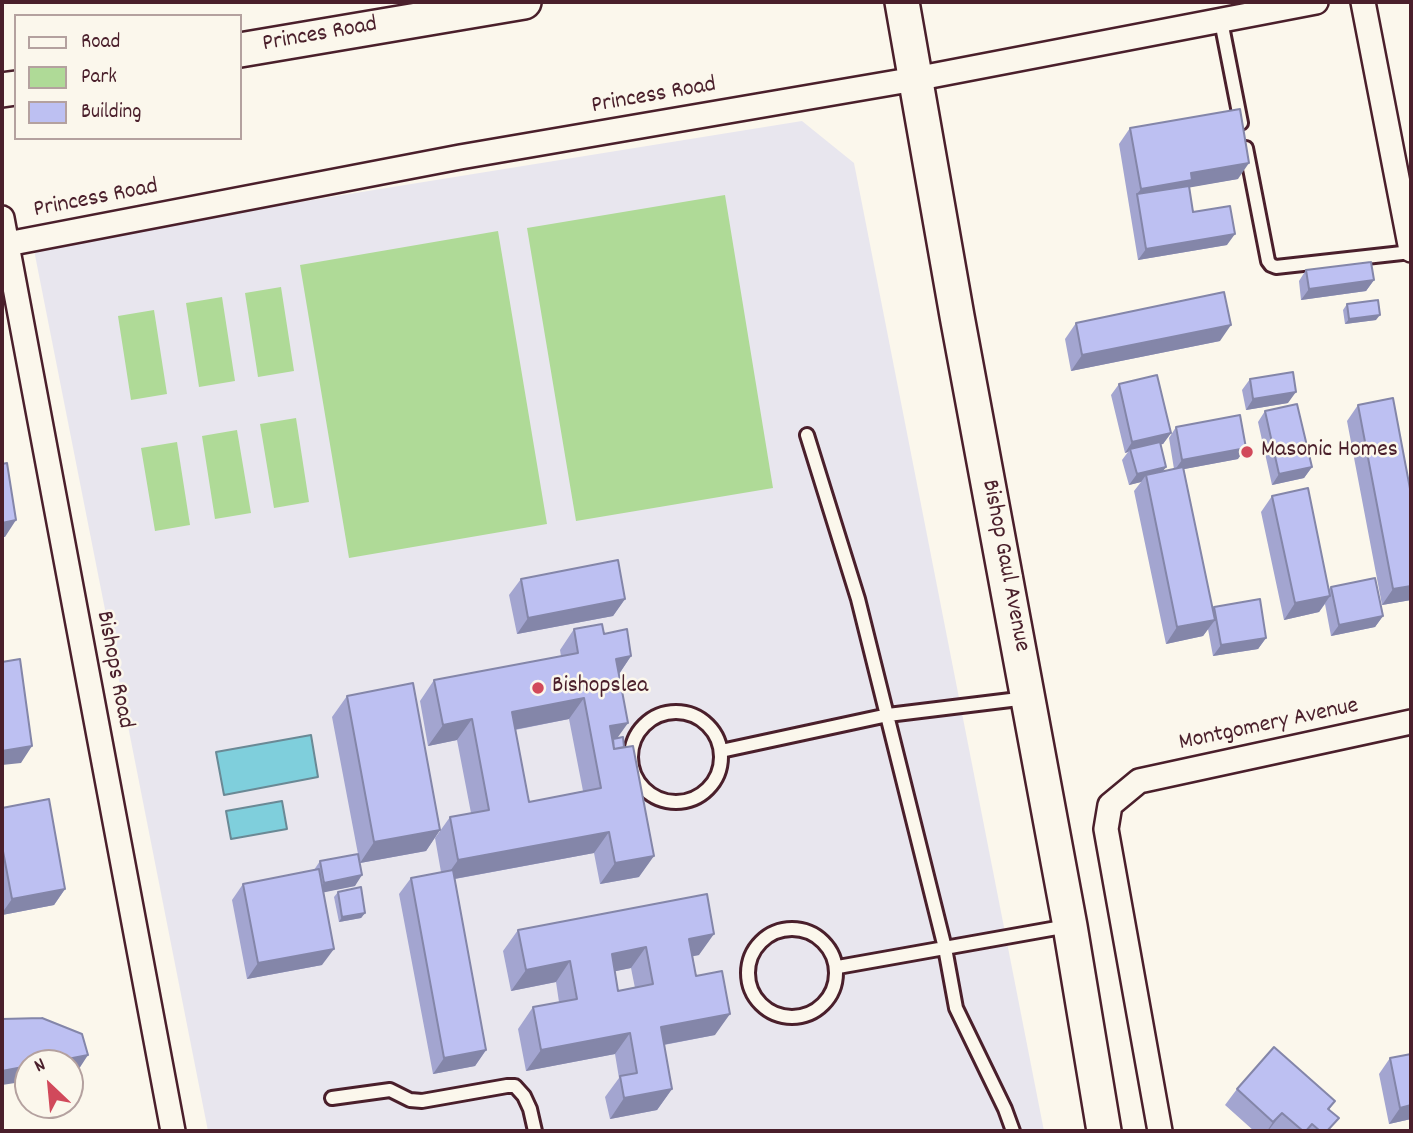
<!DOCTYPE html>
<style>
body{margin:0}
#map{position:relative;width:1413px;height:1133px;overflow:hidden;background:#fbf7ec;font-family:Dekko,sans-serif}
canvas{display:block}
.frame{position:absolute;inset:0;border:4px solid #4a1f2b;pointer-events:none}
.legend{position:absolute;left:14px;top:14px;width:228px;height:126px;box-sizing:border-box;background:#fbf7ec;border:2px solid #b4a19f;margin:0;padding:9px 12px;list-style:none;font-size:21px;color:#4a1f2b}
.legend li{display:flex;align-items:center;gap:14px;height:35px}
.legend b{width:35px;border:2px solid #b4a19f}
.north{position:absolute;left:14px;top:1049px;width:70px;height:70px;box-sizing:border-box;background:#fbf7ec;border:2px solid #b4a19f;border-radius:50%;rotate:334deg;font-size:19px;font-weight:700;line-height:28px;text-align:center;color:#4a1f2b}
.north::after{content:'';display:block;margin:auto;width:24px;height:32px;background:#d1495b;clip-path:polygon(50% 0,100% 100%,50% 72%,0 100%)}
</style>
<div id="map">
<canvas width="1413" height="1133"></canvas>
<div class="frame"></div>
<ul class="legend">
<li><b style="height:9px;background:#fbf7ec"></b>Road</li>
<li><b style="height:19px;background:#afda97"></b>Park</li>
<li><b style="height:19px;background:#bdc0f2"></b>Building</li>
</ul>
<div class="north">N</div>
</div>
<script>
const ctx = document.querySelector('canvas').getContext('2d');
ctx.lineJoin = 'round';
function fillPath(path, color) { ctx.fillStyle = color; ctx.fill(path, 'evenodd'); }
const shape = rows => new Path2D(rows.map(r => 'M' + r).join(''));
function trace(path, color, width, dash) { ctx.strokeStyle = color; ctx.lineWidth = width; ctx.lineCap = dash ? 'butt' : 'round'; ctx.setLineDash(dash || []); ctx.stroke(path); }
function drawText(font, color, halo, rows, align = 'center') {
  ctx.font = font + ' Dekko,sans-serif'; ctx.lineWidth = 5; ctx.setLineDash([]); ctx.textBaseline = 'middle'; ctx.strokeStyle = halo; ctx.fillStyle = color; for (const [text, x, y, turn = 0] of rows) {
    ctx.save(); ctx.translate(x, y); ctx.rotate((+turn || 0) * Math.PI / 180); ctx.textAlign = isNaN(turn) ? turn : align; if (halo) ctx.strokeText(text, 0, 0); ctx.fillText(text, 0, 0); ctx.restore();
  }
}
fillPath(shape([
 [802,121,854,163,1044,1131,208,1131,33,245]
]), '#e8e6ee');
fillPath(shape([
 [725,195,773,488,576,521,527,228],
 [498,231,547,524,349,558,300,265],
 [281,287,294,371,258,377,245,293],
 [222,297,235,381,199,387,186,303],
 [154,310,167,394,131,400,118,316],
 [296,418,309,502,274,508,260,424],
 [237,430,251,513,215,519,202,436],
 [177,442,190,525,155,531,141,448]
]), '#afda97');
const water = shape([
 [311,735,318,777,224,795,216,752,311,735],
 [282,801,287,829,231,839,226,811,282,801]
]);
fillPath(water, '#7fcfdc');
trace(water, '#6a8995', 2);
const service = shape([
 [1221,21,1241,123],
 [1246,148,1268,261,1271,265,1276,267,1411,252],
 [807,435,858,599,945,948,956,1008,1005,1109,1013,1131],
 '631 757a45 45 0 1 1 90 0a45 45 0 1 1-90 0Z',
 [721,751,888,715,1027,698],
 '748 973a44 44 0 1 1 88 0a44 44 0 1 1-88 0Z',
 [838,967,1068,926],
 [332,1098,390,1090,410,1100,422,1101,507,1086,515,1086,524,1096,530,1109,535,1131]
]);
const minor = shape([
 [1363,2,1411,250],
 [2,218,173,1131],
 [2,245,460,157,915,79,1316,2],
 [1160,1131,1106,829,1110,805,1139,781,1411,722]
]);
const secondary = shape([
 [902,2,957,316,1070,926,1104,1131],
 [240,50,524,2],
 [2,90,16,88]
]);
trace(service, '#4a1f2b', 18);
trace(minor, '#4a1f2b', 28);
trace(secondary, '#4a1f2b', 38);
trace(service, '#fbf7ec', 12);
trace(minor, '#fbf7ec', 23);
trace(secondary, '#fbf7ec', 33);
fillPath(shape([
 [1130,128,1238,179,1189,187,1193,212,1227,245,1138,260,1119,144],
 [1306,270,1374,280,1366,291,1301,300,1299,281],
 [1347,304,1376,320,1345,324,1343,310],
 [1076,323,1220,341,1071,371,1065,339],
 [1250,379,1288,403,1246,410,1242,390],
 [1119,384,1171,433,1163,444,1160,444,1166,467,1163,471,1174,469,1169,438,1176,427,1238,459,1184,469,1212,609,1214,607,1266,638,1258,649,1213,656,1208,629,1203,636,1166,644,1134,491,1141,482,1129,485,1122,460,1128,452,1125,453,1111,395],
 [1358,405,1411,494,1411,600,1382,605,1347,421],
 [1265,411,1312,467,1304,478,1272,485,1258,422],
 [1272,496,1329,589,1331,587,1383,616,1375,627,1331,636,1325,604,1319,612,1284,620,1261,512],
 [521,579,625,599,613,616,517,634,509,595],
 [574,629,604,634,631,656,619,674,617,738,639,877,600,884,594,853,455,879,486,1050,475,1066,433,1074,399,894,411,878,441,872,435,838,450,817,471,813,457,740,428,746,420,701,434,680,561,656,560,650],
 [569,719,583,791,529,802,515,730],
 [347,696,440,830,426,851,360,863,355,886,323,892,322,965,247,979,232,900,243,884,314,870,320,861,358,854,332,717],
 [2,808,65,889,54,905,2,915],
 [338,892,365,913,361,918,339,922,334,897],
 [518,930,699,955,692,956,696,976,715,1035,664,1045,672,1089,657,1110,610,1119,605,1097,619,1078,615,1054,526,1071,518,1029,533,1007,559,1002,556,982,511,991,503,951],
 [631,968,635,988,618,991,615,971],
 [1411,1054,1411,1119,1389,1124,1379,1074,1390,1058],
 [1237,1089,1335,1101,1329,1110,1329,1131,1273,1131,1270,1129,1268,1131,1254,1131,1225,1105]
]), '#a3a5d0');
fillPath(shape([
 [1249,163,1238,179,1187,188,1137,194,1141,189,1191,173],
 [1235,234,1227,245,1138,260,1146,249],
 [1374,280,1366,291,1301,300,1309,289],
 [1380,315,1376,320,1345,324,1349,319],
 [1231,325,1220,341,1071,371,1082,355],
 [1296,392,1288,403,1246,410,1253,399],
 [1171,433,1163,444,1131,451,1130,449,1128,452,1125,453,1132,442],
 [1246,448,1238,459,1174,471,1182,460],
 [1166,467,1158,478,1146,475,1141,482,1129,485,1137,474],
 [1312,467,1304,478,1272,485,1279,474],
 [16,520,5,537,2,537,2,523],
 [1411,586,1411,600,1382,605,1393,589],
 [1330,596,1319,612,1284,620,1295,603],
 [625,599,613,616,517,634,528,618],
 [1383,616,1375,627,1331,636,1339,625],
 [1215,620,1203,636,1166,644,1177,627],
 [1266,638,1258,649,1213,656,1221,645],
 [631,656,617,677,616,659],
 [584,698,569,719,497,733,512,712],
 [472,719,457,740,428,746,443,725],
 [628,723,613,744,610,726],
 [32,746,21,763,2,765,2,751],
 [440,830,426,851,360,863,374,842],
 [609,832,594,853,443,881,458,860],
 [654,856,639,877,600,884,615,863],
 [362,875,355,886,316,894,324,883],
 [65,889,54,905,2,915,2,913,12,899],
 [365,913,361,918,339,922,342,917],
 [714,934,699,955,674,960,689,939],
 [646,947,631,968,597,975,612,954],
 [334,949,322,965,247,979,258,963],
 [570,961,556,982,511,991,526,970],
 [730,1014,715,1035,646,1048,661,1027],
 [630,1033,615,1054,526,1071,541,1050],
 [486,1050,475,1066,433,1074,444,1058],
 [88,1055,77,1072,70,1073,70,1063,47,1063],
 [28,1066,28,1081,2,1085,2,1071],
 [672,1089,657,1110,610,1119,624,1098],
 [1411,1105,1411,1119,1389,1124,1400,1108],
 [1282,1113,1268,1131,1267,1131,1273,1122]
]), '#8486a9');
const building = shape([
 [1240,109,1249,163,1191,173,1192,180,1141,189,1130,128,1240,109],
 [1189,186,1193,212,1230,206,1235,234,1146,249,1137,194,1189,186],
 [1371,262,1374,280,1309,289,1306,270,1371,262],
 [1224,292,1231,325,1082,355,1076,323,1224,292],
 [1378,300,1380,315,1349,319,1347,304,1378,300],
 [1293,372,1296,392,1253,399,1250,379,1293,372],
 [1157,375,1171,433,1132,442,1119,384,1157,375],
 [1393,398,1411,494,1411,586,1393,589,1358,405,1393,398],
 [1297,404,1312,467,1279,474,1265,411,1297,404],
 [1240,415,1246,448,1182,460,1176,427,1240,415],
 [1160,442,1166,467,1137,474,1130,449,1160,442],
 [7,463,16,520,2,523,2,464,7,463],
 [1183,467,1215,620,1177,627,1146,475,1183,467],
 [1308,488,1330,596,1295,603,1272,496,1308,488],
 [618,560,625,599,528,618,521,579,618,560],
 [1375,578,1383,616,1339,625,1331,587,1375,578],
 [1260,599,1266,638,1221,645,1214,607,1260,599],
 [602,624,604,634,627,629,631,656,616,659,628,723,610,726,614,749,633,746,654,856,615,863,609,832,458,860,450,817,489,810,472,719,443,725,434,680,578,653,574,629,602,624],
 [584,698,601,788,529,802,512,712,584,698],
 [20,659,32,746,2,751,2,662,20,659],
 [413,683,440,830,374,842,347,696,413,683],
 [623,737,624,747,614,749,613,739,623,737],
 [49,799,65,889,12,899,2,846,2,808,49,799],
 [358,854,362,875,324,883,320,861,358,854],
 [319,869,334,949,258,963,243,884,319,869],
 [453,870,486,1050,444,1058,411,878,453,870],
 [361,887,365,913,342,917,338,892,361,887],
 [707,894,714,934,689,939,696,976,722,971,730,1014,661,1027,672,1089,624,1098,620,1076,637,1073,630,1033,541,1050,533,1007,577,999,570,961,526,970,518,930,707,894],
 [646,947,653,984,618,991,612,954,646,947],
 [42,1018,82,1034,88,1055,47,1063,28,1063,28,1066,2,1071,2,1019,42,1018],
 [1274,1047,1335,1101,1328,1109,1339,1118,1327,1131,1320,1131,1312,1124,1306,1131,1303,1131,1282,1113,1273,1122,1237,1089,1274,1047],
 [1411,1054,1411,1105,1400,1108,1390,1058,1411,1054]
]);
fillPath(building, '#bdc0f2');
trace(building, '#8486a9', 2);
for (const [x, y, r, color] of [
 [1247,452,7,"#d1495b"],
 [538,688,7,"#d1495b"]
]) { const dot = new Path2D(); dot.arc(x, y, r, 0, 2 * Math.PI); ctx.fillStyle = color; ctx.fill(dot); trace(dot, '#fbf7ec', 2.5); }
drawText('24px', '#4a1f2b', '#fbf7ec', [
 ["Princes Road",320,36,-10],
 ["Princess Road",654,97,-10],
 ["Princess Road",96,200,-11],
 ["Bishop Gaul Avenue",1004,566,79],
 ["Bishops Road",113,670,79],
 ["Montgomery Avenue",1269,726,-12]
]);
drawText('24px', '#4a1f2b', '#fbf7ec', [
 ["Masonic Homes",1261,452],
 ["Bishopslea",552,688]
], 'left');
</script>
